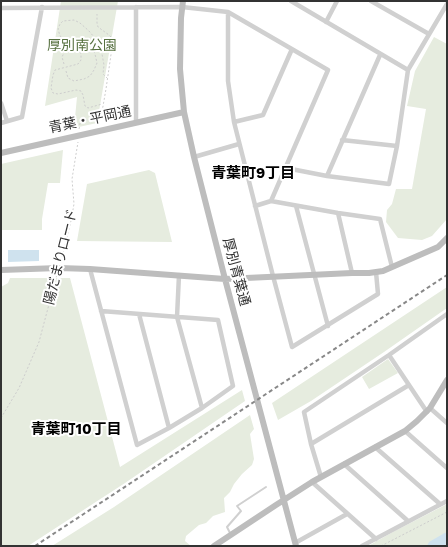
<!DOCTYPE html>
<meta charset="utf-8">
<style>
body{margin:0}
#map{position:relative;width:448px;height:547px;overflow:hidden;background:#fff;font-family:"Work Sans",sans-serif}
canvas{display:block}
.frame{position:absolute;inset:0;border:2px solid #333;pointer-events:none}
</style>
<div id="map">
<canvas width="448" height="547"></canvas>
<div class="frame"></div>
</div>
<script>
const ctx = document.querySelector('canvas').getContext('2d');
ctx.lineJoin = 'round';
function fillPath(path, color) { ctx.fillStyle = color; ctx.fill(path, 'evenodd'); }
const shape = rows => new Path2D(rows.map(r => 'M' + r).join(''));
function trace(path, color, width, dash) { ctx.strokeStyle = color; ctx.lineWidth = width; ctx.lineCap = dash ? 'butt' : 'round'; ctx.setLineDash(dash || []); ctx.stroke(path); }
function drawText(font, color, halo, rows, align = 'center') {
  ctx.font = font + ' "Work Sans","Noto Sans JP",sans-serif'; ctx.lineWidth = 4; ctx.setLineDash([]); ctx.textBaseline = 'middle'; ctx.strokeStyle = halo; ctx.fillStyle = color; for (const [text, x, y, turn = 0] of rows) {
    ctx.save(); ctx.translate(x, y); ctx.rotate((+turn || 0) * Math.PI / 180); ctx.textAlign = isNaN(turn) ? turn : align; if (halo) ctx.strokeText(text, 0, 0); ctx.fillText(text, 0, 0); ctx.restore();
  }
}
fillPath(shape([
 [61,1,118,1,97,123,74,128,77,97,45,106],
 [434,37,447,44,447,219,432,236,422,240,398,238,386,222,387,210,392,204,396,189,412,189,426,109,407,106,415,71],
 [63,150,60,183,48,183,42,219,42,230,1,230,1,164],
 [149,170,155,173,172,242,77,241,87,184],
 [10,278,70,278,120,467,242,390,245,401,125,483,28,546,1,546,1,287,8,283],
 [447,287,447,308,384,352,311,401,278,420,272,403],
 [388,359,398,373,369,389,362,377],
 [250,415,254,429,250,434,254,459,252,465,242,474,234,484,230,492,224,498,225,512,213,516,206,523,199,525,186,536,185,541,191,546,52,546,114,507],
 [447,504,447,546,368,546,393,532]
]), '#e6ecdf');
fillPath(shape([
 [8,250,39,250,39,261,8,262]
]), '#cfe2ee');
trace(shape([
 [433,546,447,538]
]), '#cfe2ee', 11);
trace(shape([
 [64,64,62,57,65,51,70,48,75,47,78,49,81,54,81,60,78,64,55,70,53,75,51,88,53,93,58,94,76,90,81,91,83,95,85,106,88,108,102,104],
 [66,71,68,78,74,81,84,79,90,76,94,70,97,63,95,54,92,47,86,42,78,40,64,39,60,36,58,29,60,24,63,21,74,20,80,23,89,31,99,43,102,54,104,65,103,74,107,78],
 [79,129,80,123,83,121,98,117,100,115,102,112,106,89,113,41,112,38,109,35,98,27,97,23,97,14],
 [61,261,71,221,74,204,72,179,78,142],
 [1,418,19,388,39,342,57,274],
 [381,546,447,512]
]), '#cdcdcd', 1, [2, 2]);
trace(shape([
 [230,533,227,527,241,511,237,506,266,487]
]), '#d0d0d0', 2);
trace(shape([
 [291,1,408,70],
 [371,1,429,34],
 [136,7,136,122],
 [1,8,182,7,228,12,328,70,271,201],
 [228,12,228,81,234,122,273,276,292,347,378,294,376,272],
 [326,22,337,1],
 [1,103,7,121],
 [234,122,263,115,292,49],
 [1,123,22,117,42,7],
 [342,140,397,146],
 [194,157,239,144],
 [286,168,327,176,389,184,397,146,408,70,447,4],
 [327,176,380,55],
 [255,206,271,201,338,213,380,219,392,267],
 [296,206,328,326],
 [338,213,352,273],
 [90,269,137,445,169,428,202,408,233,386,218,320,101,311],
 [179,275,177,317,202,408],
 [139,314,169,428],
 [389,355,427,412],
 [430,408,447,423],
 [405,431,447,468],
 [311,444,409,385],
 [375,447,440,504],
 [344,464,408,521],
 [321,477,311,444,304,412,389,355,447,314],
 [312,482,376,539],
 [295,543,347,514],
 [362,546,447,501]
]), '#d0d0d0', 4.5);
trace(shape([
 [183,1,181,18,180,69,184,112,194,157,225,279,296,546],
 [1,153,184,112],
 [1,270,59,268,90,269,225,279,352,273,369,273,383,271,438,247,447,238],
 [214,546,276,505,312,482,405,431,417,421,430,408,447,380]
]), '#bdbdbd', 6);
trace(shape([
 [35,546,447,275]
]), '#888', 2, [4, 3]);
drawText('14px', '#56703f', '#fff', [
 ["厚別南公園",82,46]
]);
drawText('14px', '#333', '#fff', [
 ["青葉・平岡通",90,120,-12],
 ["陽だまりロード",61,257,-76],
 ["厚別青葉通",236,272,75]
]);
drawText('bold 15px', '#000', '#fff', [
 ["青葉町9丁目",253,174],
 ["青葉町10丁目",76,430]
]);
</script>
